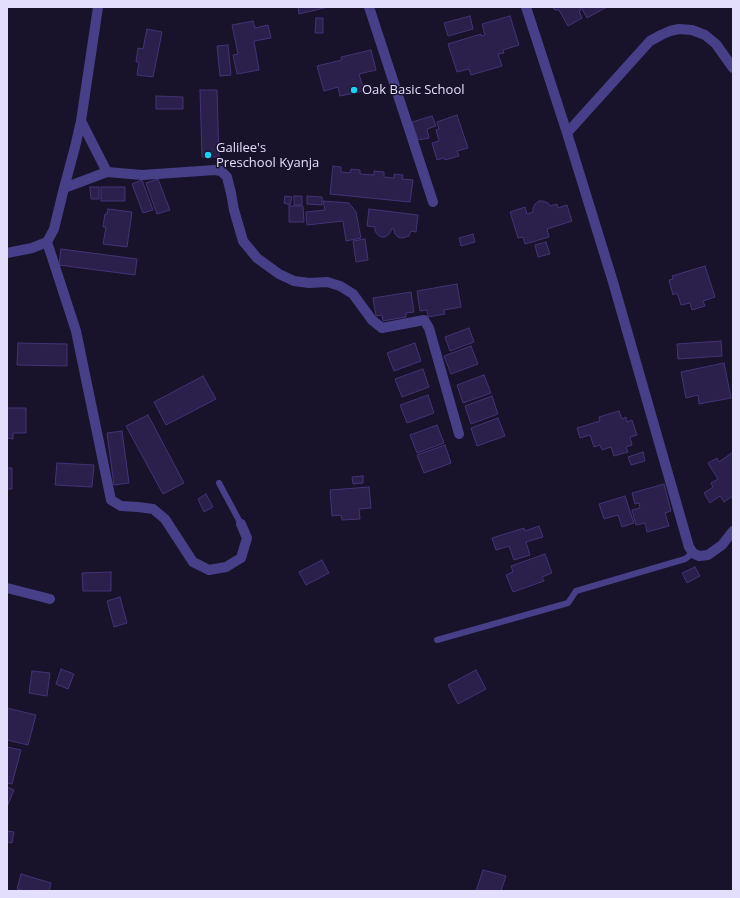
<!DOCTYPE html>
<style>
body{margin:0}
#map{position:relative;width:740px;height:898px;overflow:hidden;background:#18132b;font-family:"Open Sans",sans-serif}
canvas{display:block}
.frame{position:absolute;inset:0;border:8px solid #e4defd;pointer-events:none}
</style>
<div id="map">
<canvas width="740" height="898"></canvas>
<div class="frame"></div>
</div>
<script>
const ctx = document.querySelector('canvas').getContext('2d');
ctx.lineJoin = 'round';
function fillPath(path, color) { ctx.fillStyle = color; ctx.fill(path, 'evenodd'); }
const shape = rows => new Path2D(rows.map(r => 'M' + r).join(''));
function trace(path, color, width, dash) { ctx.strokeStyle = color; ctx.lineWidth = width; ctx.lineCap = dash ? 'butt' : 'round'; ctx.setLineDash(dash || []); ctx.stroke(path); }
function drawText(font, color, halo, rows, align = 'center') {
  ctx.font = font + ' "Open Sans",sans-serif'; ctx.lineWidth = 3; ctx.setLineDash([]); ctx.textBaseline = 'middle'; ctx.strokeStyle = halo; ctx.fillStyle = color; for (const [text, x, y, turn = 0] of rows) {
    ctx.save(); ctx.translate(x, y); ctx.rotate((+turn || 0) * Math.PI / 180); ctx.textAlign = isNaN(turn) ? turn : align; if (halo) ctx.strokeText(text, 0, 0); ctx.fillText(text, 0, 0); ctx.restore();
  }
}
const building = shape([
 [298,7,328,7,299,14,298,7],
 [552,7,579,7,581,10,579,11,582,18,568,26,559,10,555,10,552,7],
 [581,7,607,7,587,18,581,7],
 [470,16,473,29,448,36,444,23,470,16],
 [510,16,519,45,503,50,504,53,498,54,502,66,471,75,469,69,457,72,448,44,481,34,481,36,485,35,482,24,510,16],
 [316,18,323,18,323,33,315,33,316,18],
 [253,21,255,28,268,25,271,38,254,41,259,70,237,74,233,55,238,54,232,25,253,21],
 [147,29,162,32,153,77,137,75,139,62,136,62,138,48,143,49,147,29],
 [228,45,231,75,220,76,217,46,228,45],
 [371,50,376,70,359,74,364,91,340,96,338,87,324,91,317,66,342,60,341,57,371,50],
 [200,90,217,90,219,157,202,157,200,90],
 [156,96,183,97,183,109,156,109,156,96],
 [457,115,468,148,457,151,459,156,445,160,444,158,437,160,432,143,439,141,436,130,439,129,437,122,457,115],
 [432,116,436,126,427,129,429,138,418,140,412,122,432,116],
 [333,166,341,167,341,172,350,173,351,169,360,170,360,174,374,175,374,171,384,172,384,177,394,178,394,174,403,175,402,179,413,180,410,202,330,194,333,166],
 [158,179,170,210,157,214,146,183,158,179],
 [142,180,153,210,143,213,132,184,142,180],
 [90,187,99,187,99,199,91,199,90,187],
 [101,187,125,187,125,201,101,201,101,187],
 [285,196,292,197,290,205,284,203,285,196],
 [294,196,302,196,302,205,294,205,294,196],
 [307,196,322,197,322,205,307,204,307,196],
 [323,201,349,203,356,212,361,238,346,241,343,221,307,225,306,212,325,210,323,201],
 [539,201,543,201,548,203,550,206,557,204,558,208,567,205,572,221,547,229,549,237,525,244,523,237,518,238,510,212,525,207,527,214,533,212,533,208,535,204,539,201],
 [289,206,303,206,304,222,289,222,289,206],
 [108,209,132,212,127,247,103,244,106,227,103,227,105,214,107,214,108,209],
 [369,209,418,215,416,232,411,231,409,236,402,238,398,237,395,234,394,229,391,229,391,231,389,234,385,237,381,237,377,234,375,231,375,227,367,226,369,209],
 [473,234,475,242,461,246,459,238,473,234],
 [365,239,368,260,356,262,353,241,365,239],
 [546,242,550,254,538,257,535,245,546,242],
 [61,249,137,259,135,275,59,265,61,249],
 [705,266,715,297,703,301,705,306,692,310,690,303,681,305,677,293,673,295,669,280,673,279,672,276,705,266],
 [457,284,461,307,444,310,445,314,428,317,427,310,420,311,417,291,457,284],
 [411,292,414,312,406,313,406,317,383,321,382,315,376,316,373,298,411,292],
 [469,328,474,342,450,351,445,337,469,328],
 [721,341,722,356,678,359,677,344,721,341],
 [18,343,67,344,67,366,17,365,18,343],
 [415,343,421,361,394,371,387,353,415,343],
 [471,346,478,364,451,374,444,356,471,346],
 [724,363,731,398,699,404,698,395,686,398,681,372,724,363],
 [423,369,429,387,402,397,395,379,423,369],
 [484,375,491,393,463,403,457,385,484,375],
 [203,376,216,399,166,425,154,402,203,376],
 [428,395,434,413,407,423,400,405,428,395],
 [492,396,498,414,471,424,465,406,492,396],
 [7,408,26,408,26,433,13,433,13,439,7,438,7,408],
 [619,411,622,419,626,417,627,422,632,420,637,435,630,437,632,445,626,447,628,452,614,456,611,447,602,450,600,445,594,447,590,435,580,438,577,428,600,421,599,417,619,411],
 [148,415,184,483,163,494,126,426,148,415],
 [498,418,505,436,477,446,471,428,498,418],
 [437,425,444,443,417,453,410,435,437,425],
 [122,431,129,483,114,485,107,433,122,431],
 [445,445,451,463,424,473,417,455,445,445],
 [643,452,645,461,631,465,628,457,643,452],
 [733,452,733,496,724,502,720,496,710,503,704,493,713,487,711,483,718,479,708,463,717,458,719,462,733,452],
 [57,463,94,465,92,487,55,485,57,463],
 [7,468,12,468,12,489,7,489,7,468],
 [363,476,363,483,353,484,352,477,363,476],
 [664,484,671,511,665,513,669,526,647,532,645,523,636,525,632,510,640,508,639,503,635,504,632,493,664,484],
 [369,487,371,508,359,509,360,519,342,520,341,515,332,516,330,490,369,487],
 [206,494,213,507,204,512,198,499,206,494],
 [625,496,634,523,622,527,618,515,604,519,599,504,625,496],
 [539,526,543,537,526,542,530,555,514,560,509,546,496,550,492,538,524,528,525,531,539,526],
 [545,554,552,573,542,577,544,581,513,592,506,575,513,572,511,566,545,554],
 [322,560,329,573,306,585,299,572,322,560],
 [695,567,700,576,687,583,682,573,695,567],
 [111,572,111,591,83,591,82,573,111,572],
 [120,597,127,623,114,627,107,601,120,597],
 [61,669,74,674,68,689,56,684,61,669],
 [476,670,486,689,458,704,448,685,476,670],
 [32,671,50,673,47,696,29,693,32,671],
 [7,708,36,715,28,745,7,740,7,708],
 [7,747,21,750,12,784,7,783,7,747],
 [7,787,14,790,7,807,7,787],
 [7,831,14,832,12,843,7,842,7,831],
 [483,870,506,876,501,891,476,891,483,870],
 [21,874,51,883,49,891,24,891,17,889,21,874]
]);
fillPath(building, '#2b204b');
trace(building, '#443376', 1);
trace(shape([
 [219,483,241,524],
 [437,640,568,603,576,591,685,559,693,553]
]), '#474088', 6);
trace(shape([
 [369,7,433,202],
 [526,7,567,133,613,282,689,547,693,553,699,556,708,555,722,545,733,531],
 [81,121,107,172],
 [567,133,650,41,661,35,670,31,679,29,692,30,705,35,716,44,733,68],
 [64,188,107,172,142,175,215,170,221,171,227,177,231,193,234,210,243,241,257,258,279,274,294,281,309,283,327,282,340,286,353,294,372,320,382,328,424,320,429,328,459,434],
 [47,242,76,331,111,500,121,506,138,507,153,509,165,519,193,562,209,570,226,567,241,558,247,538,241,524],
 [7,253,32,248,47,242,54,229,64,188,75,147,81,121,98,7],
 [7,588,50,599]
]), '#474088', 10);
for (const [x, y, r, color] of [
 [354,90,4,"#14d1f4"],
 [208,155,4,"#14d1f4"]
]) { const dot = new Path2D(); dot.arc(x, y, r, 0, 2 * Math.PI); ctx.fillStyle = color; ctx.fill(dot); trace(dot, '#18132b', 1.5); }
drawText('13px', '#e4defd', '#18132b', [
 ["Oak Basic School",362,90],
 ["Galilee's",216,148],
 ["Preschool Kyanja",216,163]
], 'left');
</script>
